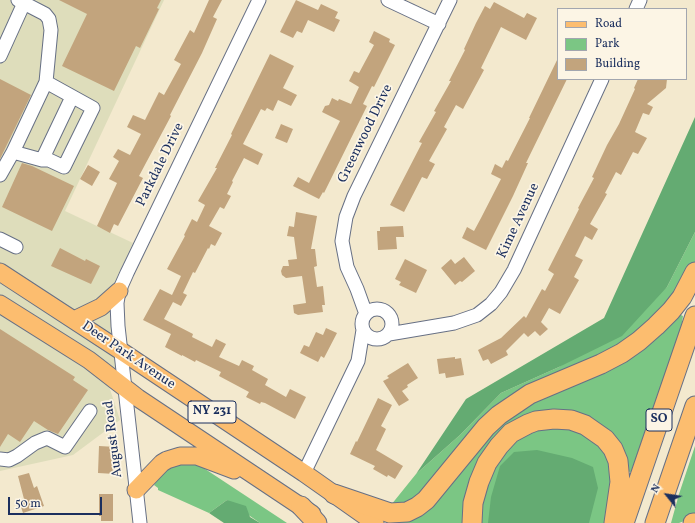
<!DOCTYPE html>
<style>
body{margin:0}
#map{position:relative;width:695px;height:523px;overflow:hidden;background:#f3e9ce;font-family:Vollkorn,serif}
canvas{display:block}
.legend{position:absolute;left:557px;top:8px;width:130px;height:72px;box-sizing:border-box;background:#fcf5e5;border:1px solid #a2a6af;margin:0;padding:5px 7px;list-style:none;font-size:12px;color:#1b2f5e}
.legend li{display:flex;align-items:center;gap:8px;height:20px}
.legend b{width:20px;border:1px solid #a2a6af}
.north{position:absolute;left:647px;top:475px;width:40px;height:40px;-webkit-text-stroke:3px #fcf5e5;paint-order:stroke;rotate:300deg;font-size:11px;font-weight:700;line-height:16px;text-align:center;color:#1b2f5e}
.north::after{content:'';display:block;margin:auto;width:14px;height:18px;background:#1b2f5e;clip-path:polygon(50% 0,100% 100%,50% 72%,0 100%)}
.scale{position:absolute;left:8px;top:497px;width:94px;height:18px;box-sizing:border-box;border:2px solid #1b2f5e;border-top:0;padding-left:5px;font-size:12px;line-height:14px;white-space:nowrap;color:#1b2f5e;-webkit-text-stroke:3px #fcf5e5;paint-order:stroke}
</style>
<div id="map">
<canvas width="695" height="523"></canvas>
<ul class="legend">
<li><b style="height:5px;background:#fcbd6f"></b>Road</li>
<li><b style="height:11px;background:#7bc684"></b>Park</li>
<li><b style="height:11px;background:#c2a47d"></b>Building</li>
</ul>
<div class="north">N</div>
<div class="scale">50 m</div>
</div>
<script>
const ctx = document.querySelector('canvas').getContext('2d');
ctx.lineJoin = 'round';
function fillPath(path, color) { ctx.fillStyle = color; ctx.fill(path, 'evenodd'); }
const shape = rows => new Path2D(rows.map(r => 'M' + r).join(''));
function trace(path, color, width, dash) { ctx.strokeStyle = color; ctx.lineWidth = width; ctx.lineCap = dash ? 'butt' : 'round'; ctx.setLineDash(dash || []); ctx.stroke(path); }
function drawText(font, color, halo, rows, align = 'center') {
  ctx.font = font + ' Vollkorn,serif'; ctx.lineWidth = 3.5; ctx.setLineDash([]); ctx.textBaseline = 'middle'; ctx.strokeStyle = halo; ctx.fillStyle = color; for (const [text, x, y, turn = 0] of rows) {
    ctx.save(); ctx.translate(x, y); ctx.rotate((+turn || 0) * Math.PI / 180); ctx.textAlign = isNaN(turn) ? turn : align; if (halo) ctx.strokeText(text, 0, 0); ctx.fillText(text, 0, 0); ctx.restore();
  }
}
fillPath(shape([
 [0,0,164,0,65,211,133,243,117,277,120,361,108,383,120,420,73,455,0,471]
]), '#deddbb');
fillPath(shape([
 [695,232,695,265,672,302,639,333,604,356,522,391,406,508,391,505,416,474,460,435,501,393,559,367,667,287],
 [679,314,683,316,681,329,631,472,626,471,598,424,505,429,467,523,391,523,387,520,395,519,519,408],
 [546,427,574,428,597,440,618,476,607,523,480,523,479,511,487,478,501,453,522,436],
 [695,446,695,517,679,523,671,523,679,494],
 [196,463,287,523,260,523,227,500,209,513,158,490,158,488,154,485,162,473,171,464]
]), '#7bc684');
fillPath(shape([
 [695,117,695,232,667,287,622,336,559,367,501,393,460,435,416,474,466,399,604,318],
 [537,450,572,458,593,467,598,488,589,523,488,523,491,497,500,466,514,452],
 [227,500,246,506,250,517,260,523,224,523,209,513]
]), '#64ab72');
fillPath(shape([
 [59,0,161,0,157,8,159,9,140,48,136,46,114,91,62,66,87,14],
 [209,0,222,0,213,17,217,19,202,53,170,115,171,116,139,176,143,178,118,226,114,224,110,233,97,226,117,183,109,179,119,161,113,157,118,149,130,155,141,134,127,127,133,115,145,120,159,92,164,95,181,64,174,60,190,30,194,33],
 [296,0,318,10,321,4,338,12,335,18,340,20,334,32,308,20,302,33,297,31,293,38,280,32],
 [494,2,524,18,527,13,537,18,526,40,501,27,481,68,484,70,463,109,456,105,444,127,447,129,429,161,435,164,427,179,422,177,404,212,390,205,422,143,419,142,436,112,434,111,451,81,449,81,465,50,464,49,476,23,485,6,490,9],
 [374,31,390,39,389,42,395,45,374,87,372,86,363,104,367,106,324,193,323,192,319,199,293,186,298,177,309,183,340,121,322,112,325,106,329,105,332,98,338,101,339,99,351,104,359,87,349,81,354,71,359,73,374,45,369,42],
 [270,54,294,66,283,88,297,95,291,106,278,100,273,111,267,108,265,111,261,109,243,144,263,154,258,165,244,158,232,181,233,182,227,194,231,196,224,209,220,207,209,226,222,233,215,246,211,244,209,249,208,248,195,273,193,272,183,293,187,295,181,306,173,302,164,319,193,334,192,337,212,347,216,339,226,344,219,357,239,366,242,360,254,366,252,370,268,379,265,385,286,397,290,389,306,397,295,419,265,403,261,402,260,404,246,397,249,392,219,376,221,372,196,360,195,362,182,355,182,356,165,347,171,334,143,320,160,289,172,295,181,276,167,269,185,236,184,235,192,219,197,222,205,205,198,201,217,168,215,168,232,135,231,134],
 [558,58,558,79,567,79,526,163,528,163,513,196,486,250,462,238,467,227,474,231,481,218,501,179,491,174,495,164,502,168,506,160,508,161,530,118,529,118],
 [0,79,31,95,0,159],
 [638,79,667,79,666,88,647,104,653,107,649,115,643,113,635,132,647,138,638,154,633,152,621,175,616,172,605,193,607,194,590,224,598,229,592,240,585,236,575,256,583,260,574,277,579,280,560,314,549,308,541,322,548,329,540,336,535,331,528,337,524,333,506,351,508,355,491,364,488,359,483,361,478,350,501,338,524,316,526,318,542,289,545,291,554,274,548,270,579,209,578,208,594,178,592,177,607,145,619,124,635,89,634,88],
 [281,124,293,129,287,143,275,138],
 [22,163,32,166,74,186,52,231,2,207],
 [88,165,100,172,92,186,80,179],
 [296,212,317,216,311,249,315,249,317,266,314,267,317,287,323,286,325,305,322,305,323,312,298,315,294,313,293,305,306,303,302,276,286,278,282,275,281,271,283,266,289,266,288,260,297,259,294,237,287,236,289,226,294,227],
 [403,226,404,237,396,237,397,249,378,250,377,231,380,231,380,227],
 [60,248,85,261,86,259,100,266,91,284,51,266],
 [464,257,475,271,462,282,460,281,455,285,441,268,451,259,455,264],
 [405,259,427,270,416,293,399,285,401,282,395,279],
 [326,328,337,333,324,358,321,356,318,362,300,353,304,345,309,347,316,332,323,335],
 [0,329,75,377,73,380,88,390,58,434,48,430,34,421,20,442,8,434,0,447],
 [455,357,455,359,461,358,464,375,446,378,445,373,439,374,437,359],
 [408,363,418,378,407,385,408,387,402,391,409,400,399,406,383,381,389,378,387,376],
 [378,398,392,405,381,426,386,429,376,450,403,466,395,479,388,475,387,477,373,469,375,466,350,454,356,441,357,442],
 [99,446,116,447,115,474,98,473],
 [29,473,34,488,37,486,44,506,23,513,19,501,24,499,18,476],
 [99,494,113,494,113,521,101,521,101,516,99,516]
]), '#c2a47d');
const minor = shape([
 [388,0,439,24],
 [636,9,640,0],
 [0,56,24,3],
 [13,152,42,160,49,160,64,167,93,108,46,82],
 [42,160,72,97],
 [0,175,13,152,46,82,51,30,49,19,45,14,18,0],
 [0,239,16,247],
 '362 324a15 15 0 1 1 30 0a15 15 0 1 1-30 0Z',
 [366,314,357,289,347,267,342,241,346,217,354,196,450,0],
 [389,334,454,323,477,315,491,304,501,292,514,270,602,79],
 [0,459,9,460,17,456,35,443,47,438,65,447,90,411],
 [304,473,358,361,363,330],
 [140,523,118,326,117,303,119,291,127,273,259,0]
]);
const major = shape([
 [0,272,121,351,304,473,375,523],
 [0,304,89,360,138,398,312,514],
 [74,320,101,307,119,291],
 [136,490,162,463,167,460,180,456,197,456,234,470]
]);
const highway = shape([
 [334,494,390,513,407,512,417,507,426,500,486,427,499,415,530,394,601,364,622,353,639,341,656,326,671,311,682,297,695,272],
 [301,506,317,523],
 [472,523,473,503,479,482,487,463,499,446,511,433,528,424,536,421,554,419,571,420,585,425,605,439,613,449,618,461,620,482,614,523],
 [624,523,695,316],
 [655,523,695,406],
 [693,523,695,523]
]);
trace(minor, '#677085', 15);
trace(major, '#677085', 19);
trace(highway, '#677085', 21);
trace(minor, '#fff', 13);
trace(major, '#fcbd6f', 17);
trace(highway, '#fcbd6f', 19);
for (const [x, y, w] of [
 [212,412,48],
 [659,420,26]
]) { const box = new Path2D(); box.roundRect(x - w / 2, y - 11, w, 22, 3); ctx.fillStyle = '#fcf5e5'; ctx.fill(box); trace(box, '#1b2f5e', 1); }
drawText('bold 13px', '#1b2f5e', null, [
 ["NY 231",212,412],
 ["SO",659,420]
]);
drawText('14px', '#1b2f5e', '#fcf5e5', [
 ["Greenwood Drive",366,134,-64],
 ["Parkdale Drive",161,165,-64],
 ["Kime Avenue",519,221,-65],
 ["Deer Park Avenue",128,356,34],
 ["August Road",114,439,-97]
]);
</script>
